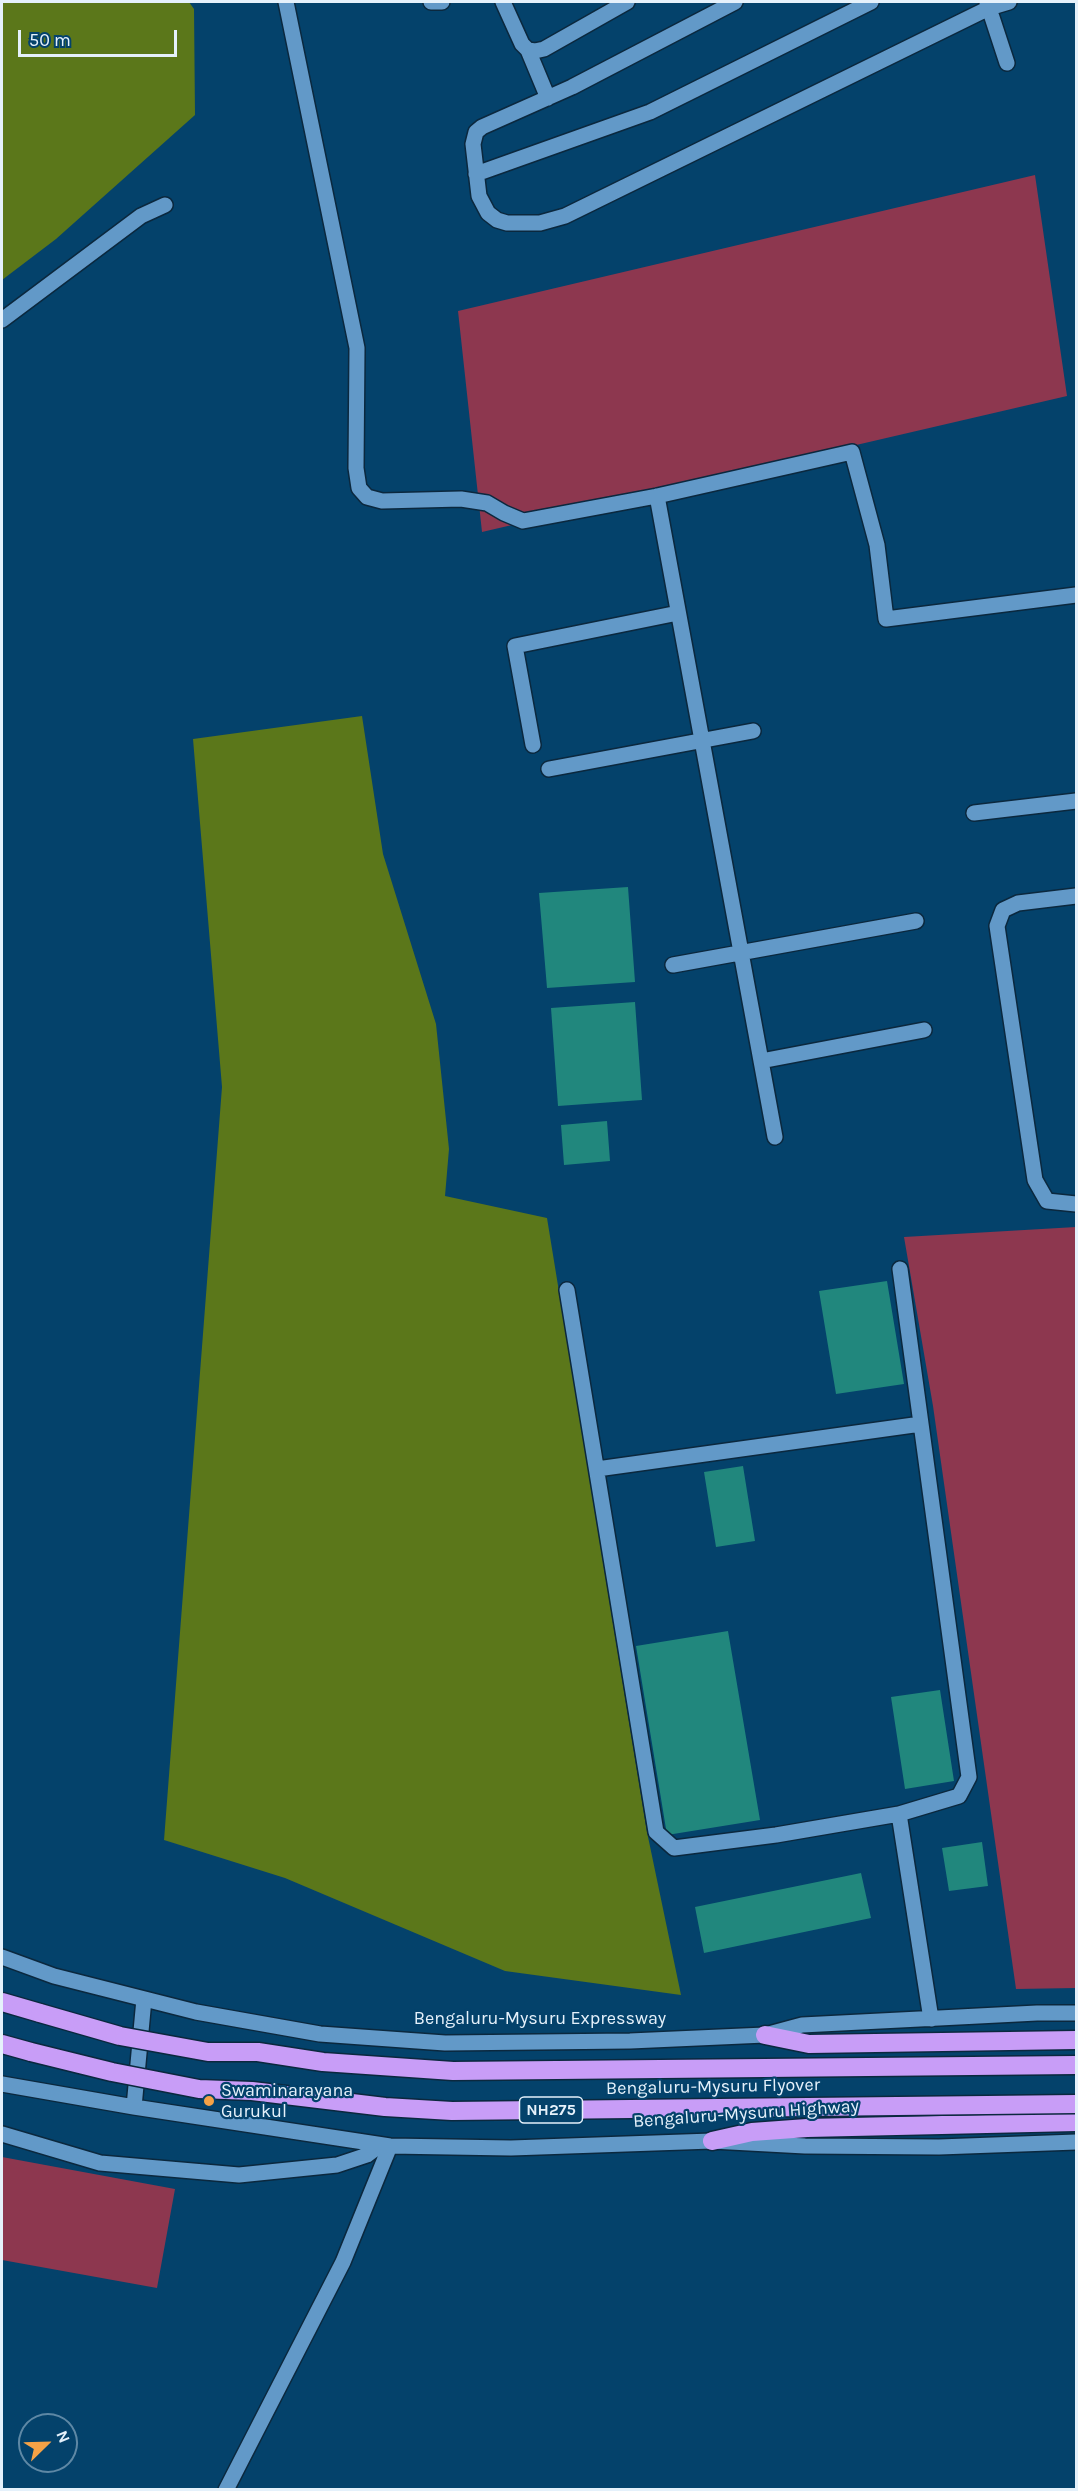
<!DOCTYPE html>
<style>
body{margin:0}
#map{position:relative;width:1078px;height:2491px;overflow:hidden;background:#04426b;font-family:Karla,sans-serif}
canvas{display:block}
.frame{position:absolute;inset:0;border:3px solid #e5f1fb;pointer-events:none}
.north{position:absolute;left:18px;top:2413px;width:60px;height:60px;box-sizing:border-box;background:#04426b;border:2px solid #5e88a5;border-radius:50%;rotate:67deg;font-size:16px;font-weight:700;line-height:24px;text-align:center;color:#e5f1fb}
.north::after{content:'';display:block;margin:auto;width:21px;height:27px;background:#f5a246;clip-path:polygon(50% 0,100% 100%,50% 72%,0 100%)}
.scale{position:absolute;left:18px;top:30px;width:159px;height:27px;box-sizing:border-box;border:3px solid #e5f1fb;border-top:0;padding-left:8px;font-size:18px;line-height:21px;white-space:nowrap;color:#e5f1fb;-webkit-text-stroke:4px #04426b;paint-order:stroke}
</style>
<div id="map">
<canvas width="1078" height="2491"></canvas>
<div class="frame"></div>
<div class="north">N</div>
<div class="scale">50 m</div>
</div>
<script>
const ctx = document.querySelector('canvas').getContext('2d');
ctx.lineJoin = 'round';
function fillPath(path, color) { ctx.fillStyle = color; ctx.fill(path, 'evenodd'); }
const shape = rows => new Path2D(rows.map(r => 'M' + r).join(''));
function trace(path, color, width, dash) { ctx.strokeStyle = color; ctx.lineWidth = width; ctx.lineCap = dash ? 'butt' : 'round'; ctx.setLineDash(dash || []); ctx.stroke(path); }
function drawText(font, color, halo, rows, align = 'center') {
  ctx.font = font + ' Karla,sans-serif'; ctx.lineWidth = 4.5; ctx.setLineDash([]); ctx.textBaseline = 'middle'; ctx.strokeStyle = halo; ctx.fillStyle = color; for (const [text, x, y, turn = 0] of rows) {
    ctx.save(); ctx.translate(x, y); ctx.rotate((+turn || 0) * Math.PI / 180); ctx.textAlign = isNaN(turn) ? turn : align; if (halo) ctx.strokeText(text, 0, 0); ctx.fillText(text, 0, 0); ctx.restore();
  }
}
fillPath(shape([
 [1035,175,1067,396,482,532,458,311],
 [1076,1227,1076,1988,1016,1989,933,1406,904,1237],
 [2,2157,175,2189,157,2288,2,2260]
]), '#8d374f');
fillPath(shape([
 [2,2,189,2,194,9,195,115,56,239,2,280],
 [362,716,383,854,436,1024,449,1149,445,1196,547,1218,647,1832,681,1995,505,1971,285,1878,164,1840,222,1087,193,739]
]), '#5b771a');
fillPath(shape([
 [628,887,635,982,547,988,539,893],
 [635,1002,642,1100,558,1106,551,1008],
 [607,1121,610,1161,564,1165,561,1125],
 [887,1281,904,1384,836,1394,819,1291],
 [743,1466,755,1541,716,1547,704,1472],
 [728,1631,760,1820,667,1835,636,1646],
 [940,1690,954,1781,905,1789,891,1697],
 [982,1842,988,1886,949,1891,942,1848],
 [861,1873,871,1918,704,1953,695,1907]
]), '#21877d');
const minor = shape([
 [286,2,357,348,356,468,359,488,367,497,382,501,461,499,487,503,504,513,523,521,657,496,852,452,877,545,886,619,1076,595],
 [431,2,442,2],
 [503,2,522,44,528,50,535,51,544,49,627,2],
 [735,2,572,87,482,127,476,132,473,144,479,196,488,213,497,220,507,223,540,223,565,216,989,8,1009,2],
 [987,2,1007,63],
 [528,50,548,98],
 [476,174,650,112,871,2],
 [2,320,141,216,165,205],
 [657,496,775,1137],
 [533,745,515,646,678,613],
 [549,769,753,731],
 [974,813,1076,801],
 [1076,896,1018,903,1003,910,997,926,1035,1180,1047,1201,1076,1204],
 [673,965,916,921],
 [761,1061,924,1030],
 [567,1290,656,1832,674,1848,776,1835,899,1814,931,2019],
 [597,1469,921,1424],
 [899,1814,959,1796,969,1777,900,1269],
 [2,1957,54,1976,196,2012,320,2034,445,2043,630,2041,765,2035,802,2025,1037,2013,1076,2013],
 [2,2084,134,2107,390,2146,511,2148,712,2141,805,2146,939,2147,1076,2142],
 [134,2107,144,1999],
 [2,2134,100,2163,239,2175,337,2165,367,2155,380,2145],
 [226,2490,343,2262,390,2146]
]);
const highway = shape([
 [2,2002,40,2013],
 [765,2035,809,2044,1076,2040],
 [2,2044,31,2052],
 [712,2141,752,2132,807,2128,1076,2122]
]);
trace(minor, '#0b283e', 18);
trace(highway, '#0b283e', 21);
trace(minor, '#6299c8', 15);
trace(highway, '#c89df7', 18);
const highwayBridge = shape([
 [40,2013,120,2036,208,2052,258,2052,323,2062,453,2071,1076,2065],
 [31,2052,112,2072,199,2089,252,2091,385,2107,452,2111,1076,2104]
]);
trace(highwayBridge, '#0b283e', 21, []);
trace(highwayBridge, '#c89df7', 18);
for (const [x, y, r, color] of [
 [209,2101,6,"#f5a246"]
]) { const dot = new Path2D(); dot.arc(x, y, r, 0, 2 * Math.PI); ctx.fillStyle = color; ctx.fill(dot); trace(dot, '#04426b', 2); }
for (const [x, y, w] of [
 [551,2110,63]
]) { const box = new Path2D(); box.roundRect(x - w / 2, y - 13, w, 26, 4.5); ctx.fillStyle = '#04426b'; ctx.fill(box); trace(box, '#e5f1fb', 1.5); }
drawText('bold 16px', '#e5f1fb', null, [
 ["NH275",551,2110]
]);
drawText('18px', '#e5f1fb', '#04426b', [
 ["Bengaluru-Mysuru Expressway",540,2019],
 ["Bengaluru-Mysuru Flyover",713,2087,-1],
 ["Bengaluru-Mysuru Highway",746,2114,-4]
]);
drawText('18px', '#e5f1fb', '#04426b', [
 ["Swaminarayana",221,2091],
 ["Gurukul",221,2112]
], 'left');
</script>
